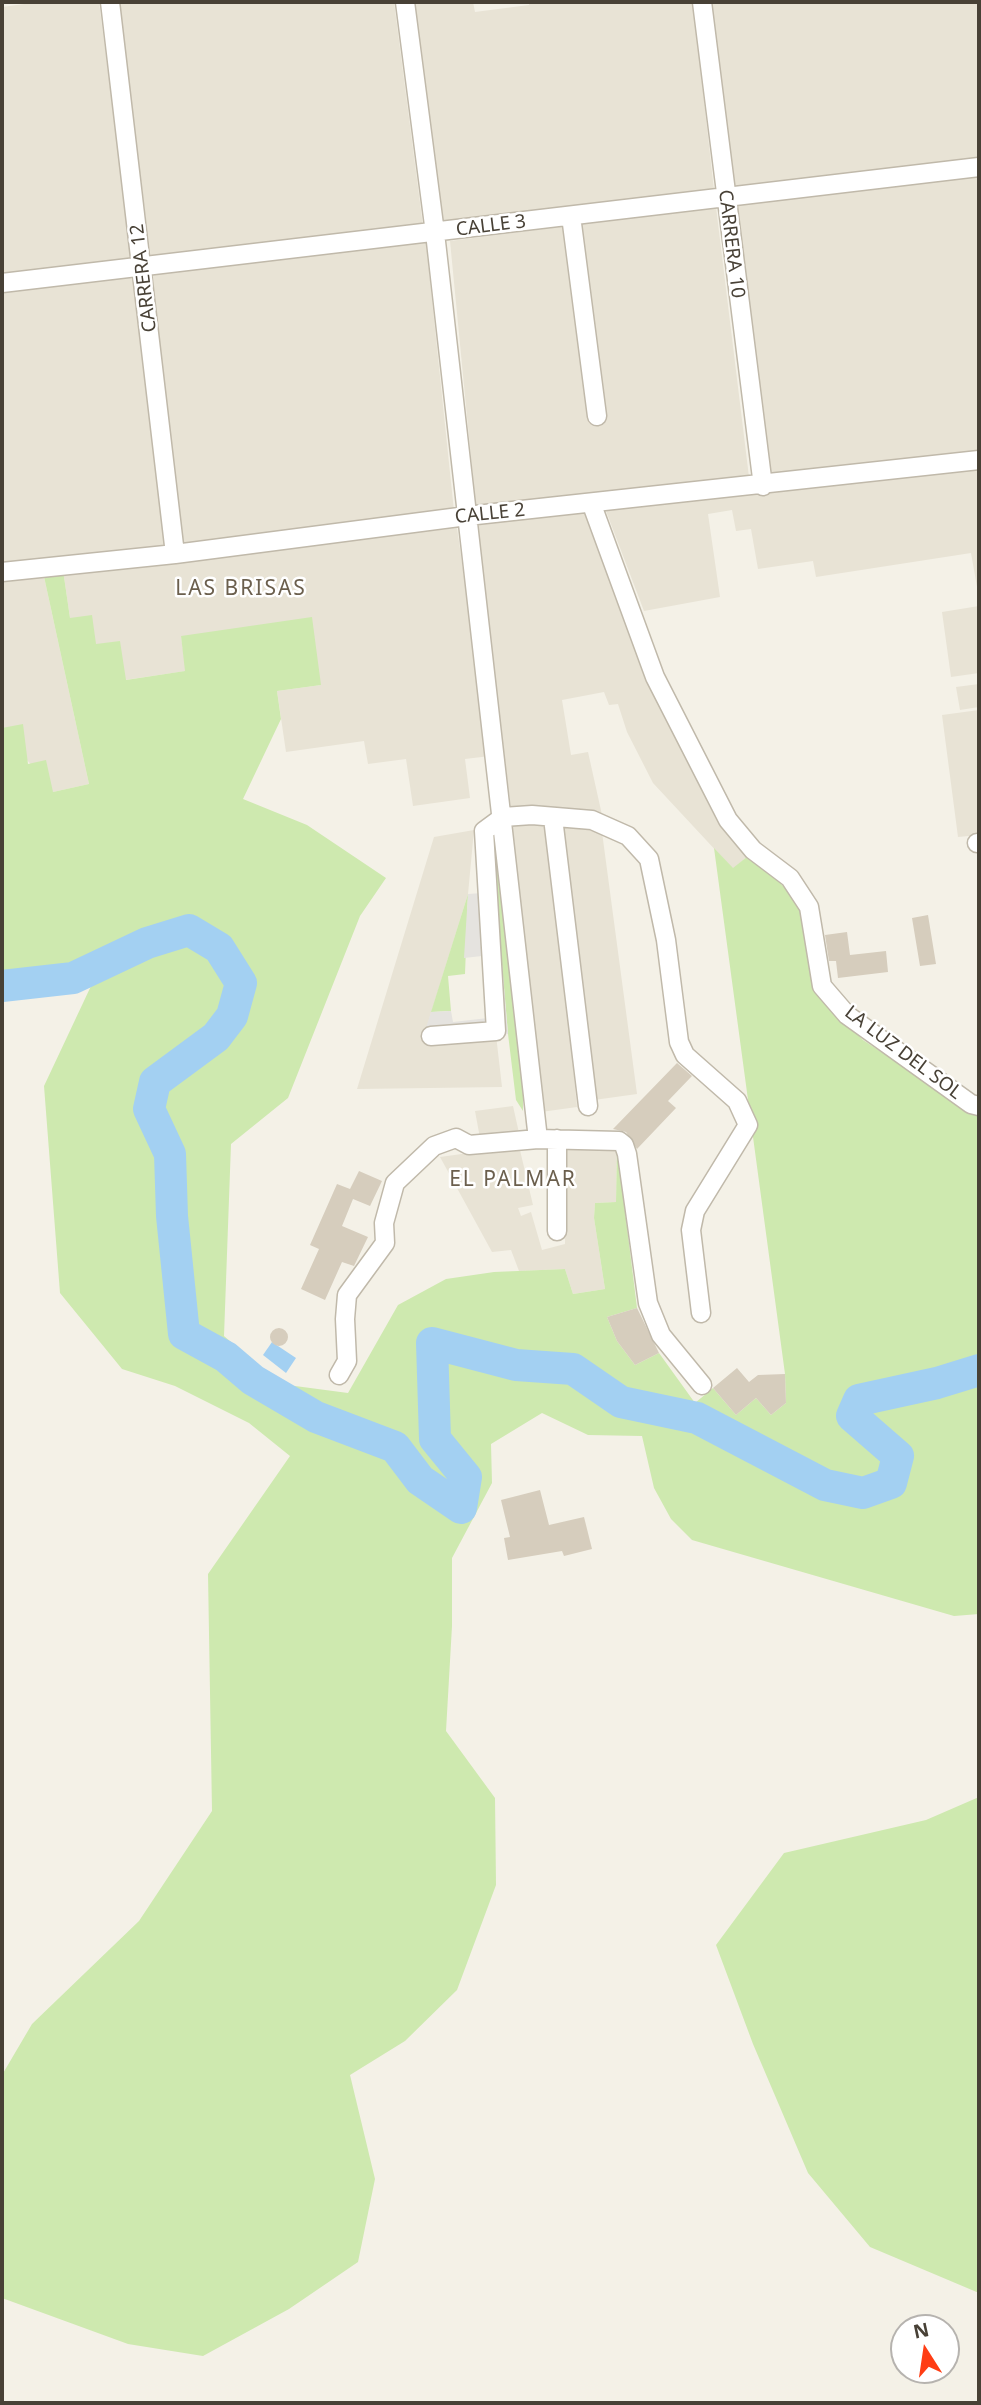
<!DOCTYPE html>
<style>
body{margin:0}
#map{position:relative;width:981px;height:2405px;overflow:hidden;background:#f4f1e7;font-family:"Noto Sans",sans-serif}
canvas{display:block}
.frame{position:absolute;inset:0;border:4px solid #484136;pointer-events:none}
.north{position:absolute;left:890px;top:2314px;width:70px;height:70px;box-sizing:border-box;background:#fff;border:2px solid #b6b3af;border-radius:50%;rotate:348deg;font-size:19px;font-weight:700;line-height:28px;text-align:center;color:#484136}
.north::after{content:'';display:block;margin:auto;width:24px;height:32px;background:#ff3d14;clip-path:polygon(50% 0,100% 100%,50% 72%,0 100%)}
</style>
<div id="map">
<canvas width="981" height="2405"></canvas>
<div class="frame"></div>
<div class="north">N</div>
</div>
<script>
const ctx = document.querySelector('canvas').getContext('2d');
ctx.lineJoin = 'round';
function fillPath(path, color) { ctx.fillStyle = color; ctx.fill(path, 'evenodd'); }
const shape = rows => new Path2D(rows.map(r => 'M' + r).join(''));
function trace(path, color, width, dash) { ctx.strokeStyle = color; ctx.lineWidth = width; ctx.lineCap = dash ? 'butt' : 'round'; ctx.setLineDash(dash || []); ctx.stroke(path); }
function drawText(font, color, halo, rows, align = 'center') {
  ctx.font = font + ' "Noto Sans",sans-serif'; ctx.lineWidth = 5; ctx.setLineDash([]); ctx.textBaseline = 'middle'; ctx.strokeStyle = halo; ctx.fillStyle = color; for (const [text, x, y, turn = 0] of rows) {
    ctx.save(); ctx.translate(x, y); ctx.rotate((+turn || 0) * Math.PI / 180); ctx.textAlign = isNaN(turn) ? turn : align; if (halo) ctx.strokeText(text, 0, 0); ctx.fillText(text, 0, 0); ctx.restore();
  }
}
fillPath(shape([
 [39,2,99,2,132,259,2,275,2,7],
 [118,2,394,2,423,226,151,258],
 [413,2,473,2,475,12,529,5,529,2,693,2,714,190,444,227],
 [709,2,979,2,979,160,730,188],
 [979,176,979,450,768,476,735,202],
 [716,207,749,477,476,509,450,241],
 [426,242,454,511,181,546,152,272],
 [135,275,165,547,2,563,2,292],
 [979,464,979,598,971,553,816,577,813,561,758,569,751,529,736,531,732,510,708,514,720,597,644,611,606,511],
 [585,511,645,677,718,823,748,856,733,869,653,783,627,732,618,704,609,705,604,692,562,700,571,755,588,752,602,815,511,809,476,523],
 [457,528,490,756,465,759,470,798,413,806,406,759,368,764,364,741,286,752,277,691,321,685,181,636,186,671,125,680,70,618,63,570],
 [43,572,89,784,53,792,2,729,2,576],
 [979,606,979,673,951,677,942,612],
 [979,684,979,707,960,710,956,687],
 [979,710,979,835,958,837,942,715],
 [508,820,549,820,577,1107,541,1112],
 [590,826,602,832,637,1094,594,1100,561,827],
 [474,830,468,894,423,1039,496,1035,502,1087,357,1089,434,837],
 [513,1106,519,1133,480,1138,475,1111],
 [566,1145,617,1146,616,1202,595,1203,594,1218,605,1289,573,1294,565,1269,519,1271,511,1250,492,1252,440,1157,519,1146,533,1205,518,1208,521,1216,531,1212,542,1250,565,1244]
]), '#e8e3d5');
fillPath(shape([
 [63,570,70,618,92,615,96,644,120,641,126,680,185,671,181,636,312,617,321,685,277,691,281,719,243,799,307,825,386,878,360,916,288,1098,231,1144,224,1336,280,1384,348,1393,398,1305,446,1279,494,1272,565,1269,573,1294,605,1289,594,1218,595,1203,616,1202,617,1146,637,1308,607,1317,617,1341,635,1365,659,1353,695,1403,713,1388,736,1415,756,1398,771,1415,786,1403,785,1374,714,848,733,868,748,856,783,880,781,884,803,905,838,1014,863,1040,968,1109,979,1111,979,1614,954,1616,692,1540,671,1519,654,1488,642,1436,588,1435,542,1413,491,1444,492,1483,452,1558,452,1626,446,1731,495,1798,496,1885,457,1990,405,2041,350,2075,375,2179,358,2262,289,2309,203,2356,128,2344,2,2298,2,2075,32,2024,139,1921,212,1811,208,1574,290,1456,249,1423,175,1386,122,1369,60,1293,44,1086,91,986,58,988,2,1000,2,728,23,724,28,764,46,760,53,792,89,784,43,572],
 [496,821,523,1090,523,1111,516,1100,508,1034,490,827],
 [468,894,465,974,448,976,451,1011,431,1012],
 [979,1797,979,2293,870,2247,808,2173,753,2044,716,1945,784,1853,926,1820]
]), '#cee9af');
fillPath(shape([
 [496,892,508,1034,422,1040,431,1012,451,1011,453,1022,488,1018,482,956,464,958,468,894]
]), '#e5e3df');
fillPath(shape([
 [272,1342,296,1358,286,1373,263,1355]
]), '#a3d0f2');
trace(shape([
 [2,986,73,978,147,943,189,930,219,948,241,983,232,1016,216,1037,155,1082,149,1109,170,1154,172,1216,184,1334,226,1357,253,1380,316,1417,395,1447,420,1480,461,1508,466,1477,435,1439,432,1343,516,1365,573,1369,621,1402,697,1418,825,1485,863,1493,891,1483,898,1456,852,1416,859,1400,937,1383,979,1370]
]), '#a3d0f2', 32);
fillPath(shape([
 [928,915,936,964,920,966,912,918],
 [847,932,850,955,886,951,888,972,838,978,836,961,829,961,825,935],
 [677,1063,692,1076,668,1101,676,1108,637,1149,626,1132,613,1129],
 [359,1171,382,1181,370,1206,353,1199,342,1226,368,1237,354,1266,342,1262,325,1300,301,1289,319,1249,310,1245,337,1184,350,1189],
 [637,1308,659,1353,635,1365,617,1341,607,1317],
 '270 1337a9 9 0 1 1 18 0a9 9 0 1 1-18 0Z',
 [737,1368,749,1382,758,1375,785,1374,786,1403,771,1415,756,1398,736,1415,713,1388],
 [540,1490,549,1525,584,1517,592,1549,564,1556,562,1551,508,1560,504,1538,510,1537,501,1500]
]), '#d6cdbd');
const minor = shape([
 [110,2,175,554],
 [405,2,435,233,538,1139],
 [702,2,763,486],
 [571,216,597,416],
 [2,283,979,167],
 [592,505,655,677,728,820,753,850,790,878,809,907,822,986,847,1015,971,1104,979,1106],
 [2,572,175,554,467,516,979,460],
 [553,818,588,1106],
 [977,843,979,843],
 [431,1036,496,1031,484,831,503,817,532,815,592,820,628,836,649,859,666,940,679,1042,685,1055,737,1101,748,1125,695,1211,691,1230,701,1313],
 [557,1231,557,1139],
 [339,1375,347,1361,345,1319,347,1295,385,1243,384,1223,395,1183,434,1146,456,1138,469,1145,538,1139,619,1141,624,1145,627,1154,648,1303,661,1335,702,1385]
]);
trace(minor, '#c0b9aa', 21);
trace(minor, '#fff', 18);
drawText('19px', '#484136', '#fff', [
 ["CALLE 3",491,226,-7],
 ["CARRERA 10",731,244,83],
 ["CARRERA 12",144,278,-97],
 ["CALLE 2",490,514,-6],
 ["LA LUZ DEL SOL",903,1053,37]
]);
ctx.letterSpacing = '2px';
drawText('21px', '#6b5f4d', '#fff', [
 ["LAS BRISAS",241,589],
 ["EL PALMAR",513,1180]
]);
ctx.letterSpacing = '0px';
</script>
